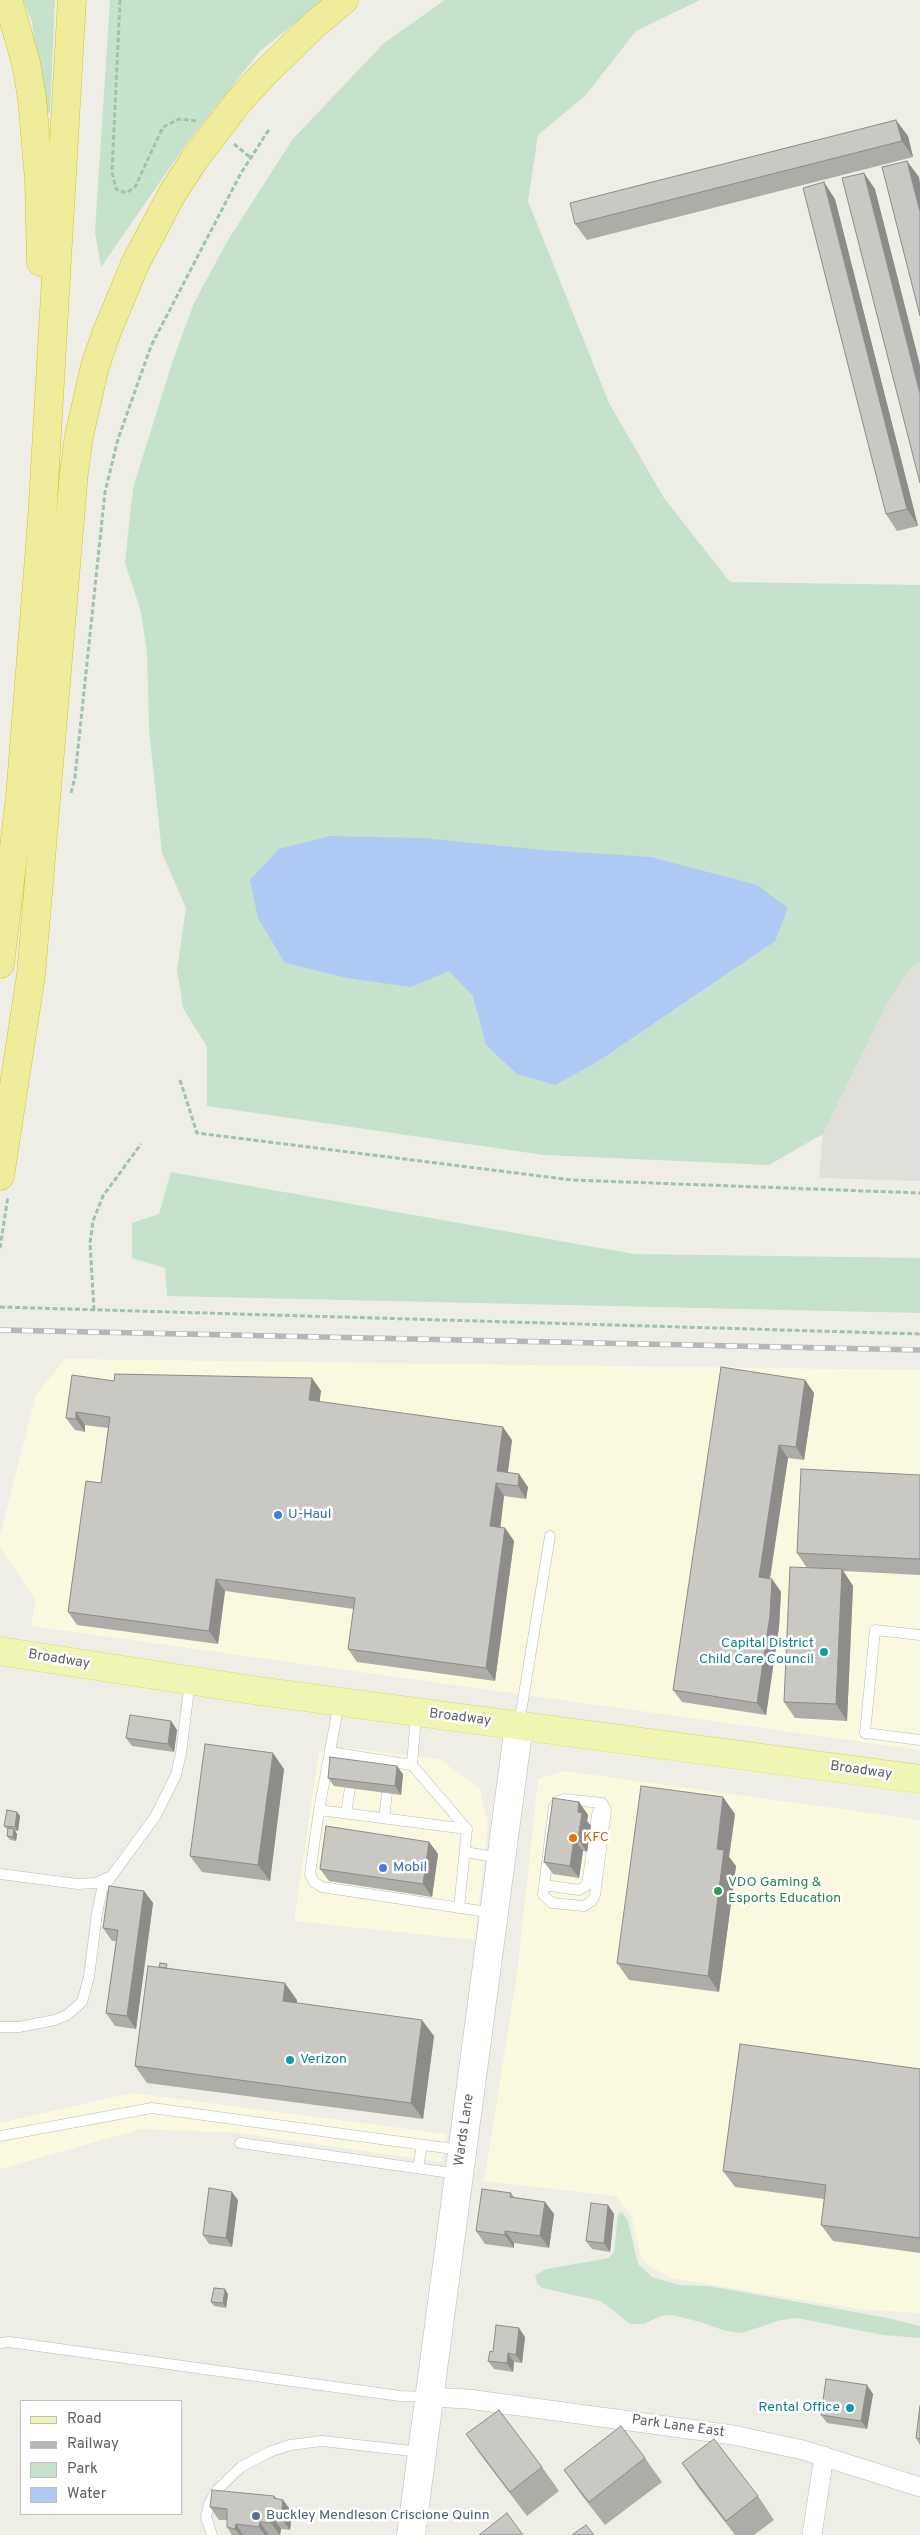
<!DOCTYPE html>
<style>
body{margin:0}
#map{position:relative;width:920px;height:2535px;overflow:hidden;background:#eeeee6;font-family:Overpass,sans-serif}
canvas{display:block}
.legend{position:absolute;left:20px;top:2400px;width:162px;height:115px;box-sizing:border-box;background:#fff;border:1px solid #bfbfc1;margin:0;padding:6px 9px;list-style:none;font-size:15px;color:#5e5f64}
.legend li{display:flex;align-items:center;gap:10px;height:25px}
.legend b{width:25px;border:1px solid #bfbfc1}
</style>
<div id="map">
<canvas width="920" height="2535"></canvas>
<ul class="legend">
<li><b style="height:6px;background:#f1f5b4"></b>Road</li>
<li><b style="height:6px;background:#b5b6b6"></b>Railway</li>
<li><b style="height:14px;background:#c6e2cc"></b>Park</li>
<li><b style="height:14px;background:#b0c8f4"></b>Water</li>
</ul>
</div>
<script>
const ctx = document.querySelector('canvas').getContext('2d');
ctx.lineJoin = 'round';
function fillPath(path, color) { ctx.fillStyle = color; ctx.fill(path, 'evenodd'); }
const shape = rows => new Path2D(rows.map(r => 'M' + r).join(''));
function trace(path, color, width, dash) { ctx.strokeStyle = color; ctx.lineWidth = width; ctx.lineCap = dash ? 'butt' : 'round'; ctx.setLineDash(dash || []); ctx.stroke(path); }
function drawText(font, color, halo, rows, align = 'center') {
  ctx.font = font + ' Overpass,sans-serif'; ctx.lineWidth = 5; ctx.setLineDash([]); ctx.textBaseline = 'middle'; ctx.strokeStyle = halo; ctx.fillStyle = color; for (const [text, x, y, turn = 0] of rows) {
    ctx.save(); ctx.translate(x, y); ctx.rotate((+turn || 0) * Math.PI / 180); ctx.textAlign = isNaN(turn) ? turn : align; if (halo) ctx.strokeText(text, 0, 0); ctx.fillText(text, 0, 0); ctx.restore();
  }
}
fillPath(shape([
 [65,1359,920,1370,920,1750,31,1626,36,1600,0,1547,0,1536,36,1395],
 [337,1747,439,1759,480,1789,488,1824,475,1940,294,1921,319,1752],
 [564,1771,920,1820,920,2313,859,2309,671,2278,648,2265,640,2254,632,2216,616,2196,484,2181,517,1975,538,1779],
 [131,2093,446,2134,442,2162,239,2133,141,2129,0,2169,0,2123]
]), '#faf9df');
fillPath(shape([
 [920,962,920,1181,819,1178,823,1134,889,1000,911,967]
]), '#e0dfda');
fillPath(shape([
 [23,0,55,0,50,113,42,112,32,22],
 [110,0,324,0,260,51,185,146,101,267,95,232],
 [445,0,700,0,636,31,585,96,538,135,528,201,609,403,664,498,730,582,920,585,920,962,911,967,889,1000,823,1134,769,1165,544,1155,207,1106,207,1047,183,1008,177,970,186,908,162,853,149,729,147,653,141,612,125,563,133,488,172,363,194,303,228,240,292,140,384,43],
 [171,1172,634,1254,920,1258,920,1313,167,1296,165,1268,132,1258,132,1223,159,1214],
 [622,2212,628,2221,638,2264,652,2277,679,2285,709,2286,888,2318,920,2326,920,2338,883,2335,797,2318,781,2320,742,2333,726,2331,700,2322,673,2315,661,2316,644,2324,630,2324,601,2301,542,2288,537,2283,535,2275,547,2269,609,2258,614,2252,618,2214]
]), '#c6e2cc');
fillPath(shape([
 [330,836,423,838,542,850,651,857,757,885,788,908,775,941,597,1062,555,1085,517,1074,486,1045,473,996,449,971,411,987,347,978,285,963,258,918,250,880,279,849]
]), '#b0c8f4');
const lane = shape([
 [920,1635,875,1630,865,1733,920,1740],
 [339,1703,319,1810,310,1874,314,1882,322,1887,494,1913],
 [519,1724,550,1536],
 [330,1752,412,1765,467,1829,459,1908],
 [412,1765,416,1714],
 [564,1799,602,1803,606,1810,595,1895,592,1901,584,1906,552,1903,543,1895,554,1807,557,1802,564,1799],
 [319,1810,467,1829],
 [346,1813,350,1788],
 [384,1818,387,1793],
 [465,1852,500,1858],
 [0,1874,78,1884,96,1883,109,1877],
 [544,1885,579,1890,587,1885,597,1815,602,1803],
 [0,2027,19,2027,55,2020,67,2015,82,2002,89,1977,97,1913,102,1889,155,1817,176,1775,181,1753,190,1681],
 [0,2136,152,2108,461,2150],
 [240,2143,458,2174],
 [418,2168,422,2145],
 [0,2343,9,2342,400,2396,428,2397],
 [212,2535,206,2517,209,2504,216,2491,241,2467,269,2452,290,2445,322,2441,421,2452]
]);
const street = shape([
 [429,2397,468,2399,733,2435,803,2450,920,2487],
 [812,2535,824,2456]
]);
const secondary = shape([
 [411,2535,519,1725]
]);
const primary = shape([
 [0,1651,259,1691,920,1779]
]);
const highway = shape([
 [8,0,26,63,32,98,39,180,41,262],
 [0,964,20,797,42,520,72,0],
 [0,1176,31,975,74,472,79,436,95,366,106,334,135,264,172,194,194,160,239,101,263,75,313,26,344,0]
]);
trace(lane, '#b8b9be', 11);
trace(street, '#b8b9be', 20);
trace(secondary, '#b9bac0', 29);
trace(primary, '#dfd86e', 29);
trace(highway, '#d6c41e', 29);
trace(shape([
 [120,0,112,172,116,189,126,193,135,187,163,127,179,119,197,121],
 [234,144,251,158],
 [71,793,75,777,105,492,118,439,151,346,241,173,270,128],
 [180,1080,197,1133,572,1180,920,1193],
 [0,1248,8,1196],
 [0,1307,920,1334],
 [94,1310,90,1243,93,1221,103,1196,141,1144]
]), '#a0c2b1', 3, [5, 2.5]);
trace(lane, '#fff', 10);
trace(street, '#fff', 19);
trace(secondary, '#fff', 28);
trace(primary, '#f1f5b4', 28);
trace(highway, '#efec9b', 28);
const rail = shape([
 [0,1330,920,1350]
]);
trace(rail, '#b5b6b6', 5.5);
trace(rail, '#fff', 4, [11]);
fillPath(shape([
 [908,136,913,157,587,240,575,224],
 [835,199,918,526,897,531,886,514],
 [312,1378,321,1391,319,1402,512,1440,508,1473,528,1487,526,1499,504,1496,500,1528,505,1528,514,1541,495,1681,357,1662,348,1649,354,1609,225,1591,218,1644,77,1625,68,1612,101,1483,108,1428,85,1425,85,1432,75,1430,66,1418,114,1381],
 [805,1380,814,1393,804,1460,788,1458,770,1579,772,1579,781,1592,779,1627,766,1715,682,1702,673,1690],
 [920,1475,920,1575,843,1571,853,1586,847,1721,795,1718,784,1702,807,1568,797,1553],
 [171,1721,177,1730,174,1752,132,1746,126,1738],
 [284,1769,270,1881,202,1872,190,1856],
 [403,1774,401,1795,334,1786,328,1778],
 [579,1802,588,1815,587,1821,591,1826,587,1852,583,1851,579,1878,553,1874,544,1862],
 [17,1812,20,1816,18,1831,15,1831,17,1834,16,1841,10,1840,7,1836,8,1830,4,1826],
 [735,1814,729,1857,736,1866,719,1992,629,1980,617,1963],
 [429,1842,438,1854,432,1897,329,1881,320,1869],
 [144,1891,153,1903,136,2029,115,2026,106,2013,116,1941,112,1941,103,1928],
 [159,1967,170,1968,297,2000,297,2003,434,2036,423,2119,147,2083,135,2066],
 [920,2069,920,2253,833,2241,821,2225,824,2199,735,2187,723,2171],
 [511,2193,514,2197,545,2202,554,2214,549,2248,514,2243,514,2248,485,2244,476,2231],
 [238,2200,232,2247,209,2244,203,2235],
 [608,2205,614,2214,610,2252,592,2249,586,2241],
 [228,2294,226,2308,214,2306,211,2302],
 [525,2337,522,2363,514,2362,513,2372,494,2369,488,2361,493,2352],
 [873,2394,867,2429,827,2423,821,2415],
 [920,2406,920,2445,916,2438],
 [466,2434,542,2467,559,2491,527,2516,483,2458],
 [645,2458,662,2482,605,2525,580,2493,564,2470],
 [682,2463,758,2496,774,2520,754,2535,735,2535,698,2487],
 [274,2496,277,2499,283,2500,292,2512,290,2530,281,2529,280,2535,232,2535,227,2527,227,2520,219,2520,210,2507]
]), '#adaca7');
fillPath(shape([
 [896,120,908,136,913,157,902,141],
 [907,161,919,177,920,183,920,212],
 [864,173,875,189,920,365,920,394],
 [824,182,835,199,918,526,907,509],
 [312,1378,321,1391,318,1413,309,1400],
 [805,1380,814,1393,804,1460,796,1447],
 [76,1412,85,1425,85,1432,76,1419],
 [503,1427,512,1440,506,1484,497,1471],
 [779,1445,788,1458,768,1590,759,1577],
 [519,1474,528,1487,526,1499,518,1486],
 [496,1483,504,1496,499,1539,490,1526],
 [505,1528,514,1541,495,1681,486,1668],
 [842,1569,853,1586,847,1721,836,1704],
 [216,1579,225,1591,218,1644,209,1631],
 [772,1579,781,1592,779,1627,766,1715,757,1703],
 [171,1721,177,1730,174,1752,168,1744],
 [273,1753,284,1769,270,1881,258,1865],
 [397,1766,403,1774,401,1795,395,1786],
 [723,1797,735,1814,729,1857,736,1866,719,1992,708,1976,717,1849],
 [579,1802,588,1815,587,1821,591,1826,587,1852,578,1839,578,1812],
 [17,1812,20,1816,18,1831,15,1827],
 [14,1829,17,1834,16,1841,13,1837],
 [574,1839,583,1851,579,1878,570,1866],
 [429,1842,438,1854,432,1897,423,1884],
 [144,1891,153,1903,136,2029,127,2016],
 [285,1983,297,2000,295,2018,283,2001],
 [422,2020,434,2036,423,2119,411,2103],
 [232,2192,238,2200,232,2247,226,2238],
 [545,2202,554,2214,549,2248,540,2236],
 [608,2205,614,2214,610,2252,604,2243],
 [505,2231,514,2243,514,2248,505,2235],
 [225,2289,228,2294,226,2308,223,2303],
 [519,2328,525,2337,522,2363,516,2355],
 [508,2353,514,2362,513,2372,507,2363],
 [867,2385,873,2394,867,2429,861,2421],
 [274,2496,282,2507,283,2500,292,2512,290,2530,281,2517,274,2498],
 [272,2516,281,2529,280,2535,271,2523],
 [260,2522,269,2535,265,2535,259,2527],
 [236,2524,243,2535,240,2535,235,2529]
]), '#8d8c88');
const building = shape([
 [896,120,902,141,575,224,570,203,896,120],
 [907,161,920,212,920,316,882,167,907,161],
 [864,173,920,394,920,483,842,178,864,173],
 [824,182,907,509,886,514,803,188,824,182],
 [721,1367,805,1380,796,1447,779,1445,759,1577,772,1579,770,1615,757,1703,673,1690,721,1367],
 [115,1374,312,1378,309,1400,503,1427,497,1471,519,1474,518,1486,496,1483,490,1526,505,1528,486,1668,348,1649,355,1598,216,1579,209,1631,68,1612,86,1481,101,1483,110,1417,76,1412,76,1419,66,1418,72,1375,114,1381,115,1374],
 [801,1469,920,1475,920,1559,797,1553,801,1469],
 [790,1567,842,1569,836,1704,784,1702,790,1567],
 [130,1715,171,1721,168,1744,126,1738,130,1715],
 [205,1744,273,1753,258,1865,190,1856,205,1744],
 [330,1757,397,1766,395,1786,328,1778,330,1757],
 [641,1786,723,1797,717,1849,724,1850,708,1976,617,1963,641,1786],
 [553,1798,579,1802,578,1812,582,1813,578,1839,574,1839,570,1866,544,1862,553,1798],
 [7,1810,17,1812,15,1827,4,1826,7,1810],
 [326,1826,429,1842,423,1884,320,1869,326,1826],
 [8,1828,14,1829,13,1837,7,1836,8,1828],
 [109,1886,144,1891,127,2016,106,2013,118,1930,103,1928,109,1886],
 [160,1963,167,1964,166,1968,159,1967,160,1963],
 [148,1966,285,1983,283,2001,422,2020,411,2103,135,2066,148,1966],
 [740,2044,920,2069,920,2238,821,2225,826,2185,723,2171,740,2044],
 [209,2188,232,2192,226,2238,203,2235,209,2188],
 [482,2189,511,2193,510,2197,545,2202,540,2236,505,2231,505,2235,476,2231,482,2189],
 [591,2203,608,2205,604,2243,586,2241,591,2203],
 [214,2288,225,2289,223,2303,211,2302,214,2288],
 [496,2325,519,2328,516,2355,508,2353,507,2363,488,2361,490,2351,493,2352,496,2325],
 [826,2379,867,2385,861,2421,821,2415,826,2379],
 [920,2406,920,2439,916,2438,920,2406],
 [499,2410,542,2467,510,2492,466,2434,499,2410],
 [621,2426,645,2458,589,2502,564,2470,621,2426],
 [714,2439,758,2496,726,2521,682,2463,714,2439],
 [212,2490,274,2496,274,2498,283,2500,281,2517,272,2516,271,2523,260,2522,259,2527,236,2524,235,2529,227,2527,227,2509,210,2507,212,2490],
 [507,2513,523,2535,479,2535,507,2513],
 [586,2525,594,2535,572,2535,586,2525]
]);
fillPath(building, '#c9c8c2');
trace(building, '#8d8c88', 1);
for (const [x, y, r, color] of [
 [278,1515,5,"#3f7fe0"],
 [824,1652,5,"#0f9aa8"],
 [573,1838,5,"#e8710a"],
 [383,1868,5,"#3f7fe0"],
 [718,1891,5,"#2e9e5b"],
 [290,2060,5,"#0f9aa8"],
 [850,2408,5,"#0f9aa8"],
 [256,2516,5,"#5c6f8a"]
]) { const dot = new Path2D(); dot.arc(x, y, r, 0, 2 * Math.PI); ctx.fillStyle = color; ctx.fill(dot); trace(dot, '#fff', 2); }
drawText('14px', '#366cbe', '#fff', [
 ["U-Haul",288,1515],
 ["Mobil",393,1868]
], 'left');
drawText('14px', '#0d838f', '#fff', [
 ["Capital District",814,1644],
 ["Child Care Council",814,1660],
 ["Verizon",300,2060,"left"],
 ["Rental Office",840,2408]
], 'right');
drawText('14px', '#5e5f64', '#fff', [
 ["Broadway",59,1660,9],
 ["Broadway",460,1718,7],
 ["Broadway",861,1771,8],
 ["Wards Lane",465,2130,-82],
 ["Park Lane East",678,2427,8]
]);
drawText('14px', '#c56008', '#fff', [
 ["KFC",583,1838]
], 'left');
drawText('14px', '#27864d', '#fff', [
 ["VDO Gaming &",728,1883],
 ["Esports Education",728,1899]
], 'left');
drawText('14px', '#4e5e75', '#fff', [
 ["Buckley Mendleson Criscione Quinn",266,2516]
], 'left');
</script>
